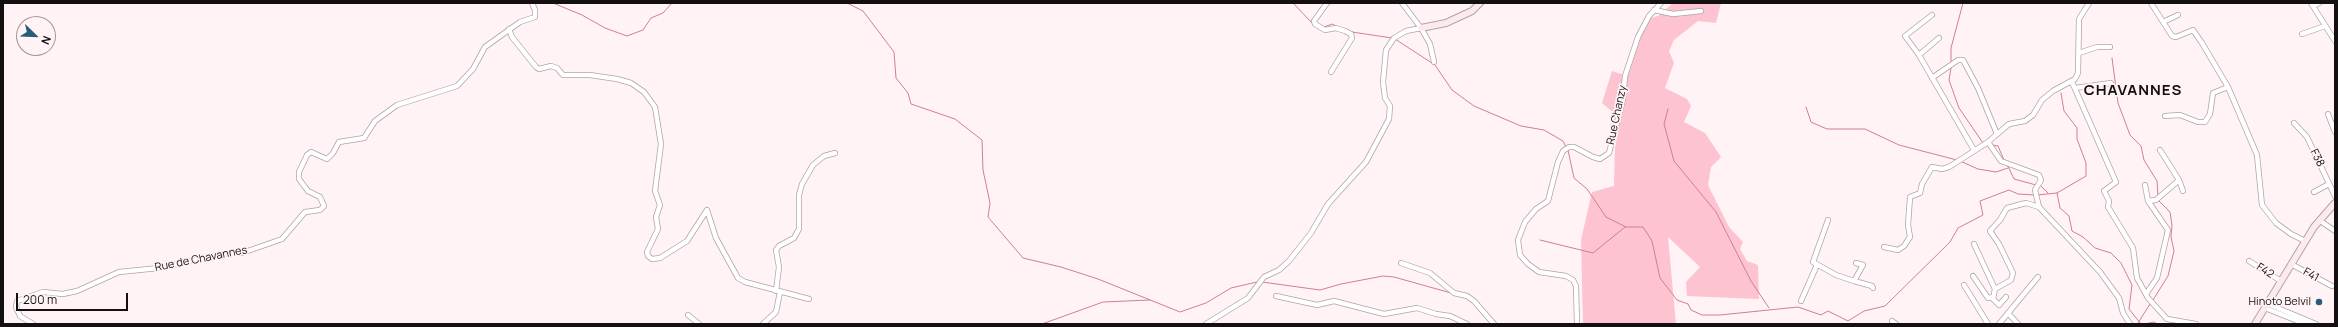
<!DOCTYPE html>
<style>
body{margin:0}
#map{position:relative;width:2338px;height:327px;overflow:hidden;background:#fff3f5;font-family:Manrope,sans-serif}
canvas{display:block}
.frame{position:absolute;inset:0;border:4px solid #140f10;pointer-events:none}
.north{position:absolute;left:16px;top:16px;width:40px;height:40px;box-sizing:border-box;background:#fff3f5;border:1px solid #a19899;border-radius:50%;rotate:113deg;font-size:11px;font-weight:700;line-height:16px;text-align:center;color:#140f10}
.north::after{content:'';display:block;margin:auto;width:14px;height:18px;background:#245e77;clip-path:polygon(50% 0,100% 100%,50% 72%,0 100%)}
.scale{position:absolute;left:16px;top:293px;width:112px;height:18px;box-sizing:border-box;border:2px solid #140f10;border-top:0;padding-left:5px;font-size:12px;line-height:14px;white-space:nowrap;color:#140f10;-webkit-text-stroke:3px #fff3f5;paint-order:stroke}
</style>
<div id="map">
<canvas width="2338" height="327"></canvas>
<div class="frame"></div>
<div class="north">N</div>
<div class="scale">200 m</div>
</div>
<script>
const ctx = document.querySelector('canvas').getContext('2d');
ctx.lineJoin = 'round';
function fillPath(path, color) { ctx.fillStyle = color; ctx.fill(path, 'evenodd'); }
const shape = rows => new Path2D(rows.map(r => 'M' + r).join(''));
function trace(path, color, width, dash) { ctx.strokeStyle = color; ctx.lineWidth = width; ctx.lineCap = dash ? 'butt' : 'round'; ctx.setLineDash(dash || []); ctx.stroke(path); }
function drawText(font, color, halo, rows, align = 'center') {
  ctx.font = font + ' Manrope,sans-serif'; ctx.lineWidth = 3.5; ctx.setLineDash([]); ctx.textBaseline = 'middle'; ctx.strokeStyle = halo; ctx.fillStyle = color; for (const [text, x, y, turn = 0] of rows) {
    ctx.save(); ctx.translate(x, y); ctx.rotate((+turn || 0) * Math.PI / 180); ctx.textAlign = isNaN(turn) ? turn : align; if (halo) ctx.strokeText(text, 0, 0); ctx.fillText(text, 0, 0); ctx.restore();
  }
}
fillPath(shape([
 [1673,3,1721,3,1716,23,1698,21,1674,40,1669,51,1674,63,1665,88,1687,99,1691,106,1684,122,1705,133,1721,157,1711,167,1708,185,1729,227,1743,242,1740,249,1747,261,1758,265,1759,299,1687,296,1686,282,1700,267,1668,237,1676,324,1583,324,1581,240,1592,192,1614,186,1615,147,1620,118,1602,103,1612,71,1628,76,1641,37,1651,18,1658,16]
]), '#fdc3d1');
trace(shape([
 [553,3,582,15,605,28,627,36,643,30,651,18,663,13,672,3],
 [847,3,863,11,894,52,896,78,908,93,911,104,955,119,982,140,983,170,990,203,988,217,1023,258,1061,267,1098,279,1180,312,1206,303,1231,288,1257,282],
 [1293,3,1313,24],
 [1324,27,1332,24,1336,26],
 [1352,32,1392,38],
 [1395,39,1435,65,1452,90,1474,106,1521,126,1544,130,1563,141,1566,147],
 [2112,58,2118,103,2130,135,2141,146,2144,160,2157,181,2158,196],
 [1951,63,1951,48,1963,3],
 [1951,68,1949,80,1959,108,1983,143],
 [1806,107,1811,122,1827,129,1865,129,1899,145,1957,160],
 [1668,109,1664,124,1674,161,1716,212,1751,281,1769,308],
 [1992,145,1998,146,2004,160],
 [1568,150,1574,178,1587,189,1606,217,1626,227,1643,227,1652,241,1660,278,1677,300,1688,304,1691,310,1702,315,1720,315,1798,307,1821,315,1828,311,1848,321,1864,311,1885,306,1950,242,1958,228,1983,215,1980,201,2009,190,2018,194,2034,195],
 [1960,161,1978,169,1996,172,2008,168],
 [2007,164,2014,179,2036,185],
 [2041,186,2048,193],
 [2057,193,2060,208,2069,216,2072,231,2083,237,2095,248,2111,253,2121,263,2132,285,2129,309,2141,324],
 [2037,195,2057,193,2086,176,2086,163,2077,139,2077,128,2064,111,2061,93],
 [1540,240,1593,253,1625,227],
 [1262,282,1320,290,1341,284,1383,276,1394,277,1451,293],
 [2153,300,2168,276,2174,251,2171,237,2172,225,2170,212,2158,200],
 [2138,323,2150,304],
 [1042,324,1103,302,1150,300],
 [2144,324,2154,322,2157,324]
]), '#d07e94', 1);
const street = shape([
 [1327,3,1314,21,1315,24,1325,30,1336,28,1345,31,1351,34,1352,38,1331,72],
 [2151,3,2172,36,2176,37,2193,30,2202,43,2228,87,2257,155,2262,205,2276,223,2291,234,2305,241],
 [2311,3,2335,41],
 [2314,6,2319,3],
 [1654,10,1673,14,1701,11],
 [2163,22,2178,15],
 [1421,28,1430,44,1434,62],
 [509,29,512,37,536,67,539,69,551,66,557,68,563,75,590,75,617,79,631,83,644,92,655,107,661,144,655,191,660,205,656,217,658,229,647,252,648,256,652,259,660,258,687,241,707,210,716,238,738,278,745,282,809,299],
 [2302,34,2325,26],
 [1939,38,1919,55,1974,150],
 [2079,53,2097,47,2110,47],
 [1919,55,1905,36,1932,15],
 [1932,78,1958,60,1963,60,1978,88,1997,134],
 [2072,82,2116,182,2104,191,2109,201,2108,207,2133,248,2137,278,2148,298,2167,319,2196,324],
 [2075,88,2111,83],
 [2328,114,2335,132],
 [2165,116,2180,115,2198,122,2205,122,2210,114,2213,93,2228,87],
 [2294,123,2307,137,2335,196],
 [1988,142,2001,161,2039,175,2041,180,2035,190,2039,207,2100,272,2119,298,2123,313,2130,324],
 [2160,150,2179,180,2183,191],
 [2145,185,2148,201,2168,230,2157,278,2146,294],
 [2314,192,2329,184],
 [2148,201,2156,200,2179,180],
 [1828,220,1813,262,1836,275,1854,281],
 [2319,220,2335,231],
 [1974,244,1995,289],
 [1884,247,1898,250,1904,246,1910,237,1908,225,1910,197,1920,193,1922,184,1932,167,1942,169,1949,167,1988,142,2009,124,2025,121,2033,115,2042,100,2053,91,2075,79,2078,73,2079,19,2089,3],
 [2249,261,2281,281],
 [1401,263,1430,273,1454,293,1467,296,1474,301,1494,324],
 [1856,263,1863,265,1854,281,1872,286,1873,288],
 [2291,264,2332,286],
 [1973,276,1988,298,1993,297],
 [1964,285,1988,324],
 [776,291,779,267,776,250,779,246,794,238,799,229,799,195,802,184,813,165,824,156,835,153],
 [1276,296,1317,305,1334,301,1384,314,1417,308,1436,314,1450,316,1467,324],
 [2006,297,1999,305,1993,299,1995,289,2011,280,2013,273,1999,244,1990,231,2000,220,2007,208,2026,203,2039,207],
 [1801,301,1817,265],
 [2268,304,2316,324],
 [2265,308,2305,324],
 [2008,313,2018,324],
 [688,315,699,324],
 [1892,321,1896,324],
 [33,324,20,316,16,307,17,301,43,292,63,294,77,291,119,272,159,268,227,253,242,253,282,239,305,212,320,210,324,206,320,197,308,191,299,179,299,172,307,155,311,152,327,159,333,153,339,142,364,138,375,121,397,105,457,86,473,69,485,47,520,22,535,17,535,10,532,3],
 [763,324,776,312,780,292],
 [1206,324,1248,298,1264,277,1279,270,1289,261,1311,233,1328,204,1366,162,1389,119,1390,106,1385,98,1383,82,1386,50,1394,38,1406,31,1421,28,1402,3],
 [1577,324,1576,286,1573,280,1566,276,1539,272,1528,264,1520,255,1518,240,1525,222,1536,209,1548,201,1558,162,1563,151,1569,147,1574,147,1593,157,1600,159,1609,153,1623,99,1625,76,1638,37,1649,16,1661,3],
 [1999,324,2038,277]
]);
const secondary = shape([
 [1421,28,1446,23,1472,11,1480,3],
 [2255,324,2314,227,2335,203]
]);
trace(street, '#b1a3a6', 6);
trace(secondary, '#b1a3a6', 8);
trace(street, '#fff', 4.5);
trace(secondary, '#fceaee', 6);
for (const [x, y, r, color] of [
 [2319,302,4,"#245e77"]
]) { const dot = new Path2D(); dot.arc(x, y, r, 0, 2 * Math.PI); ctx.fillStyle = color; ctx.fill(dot); trace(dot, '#fff3f5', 1.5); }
drawText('11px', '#140f10', '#fff3f5', [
 ["Rue Chanzy",1617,115,-78],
 ["F38",2317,158,64],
 ["Rue de Chavannes",201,259,-11],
 ["F42",2265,271,33],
 ["F41",2311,275,29]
]);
drawText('11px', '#140f10', '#fff3f5', [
 ["Hinoto Belvil",2311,302]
], 'right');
ctx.letterSpacing = '1px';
drawText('bold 15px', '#140f10', '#fff3f5', [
 ["CHAVANNES",2133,91]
]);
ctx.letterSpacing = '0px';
</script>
